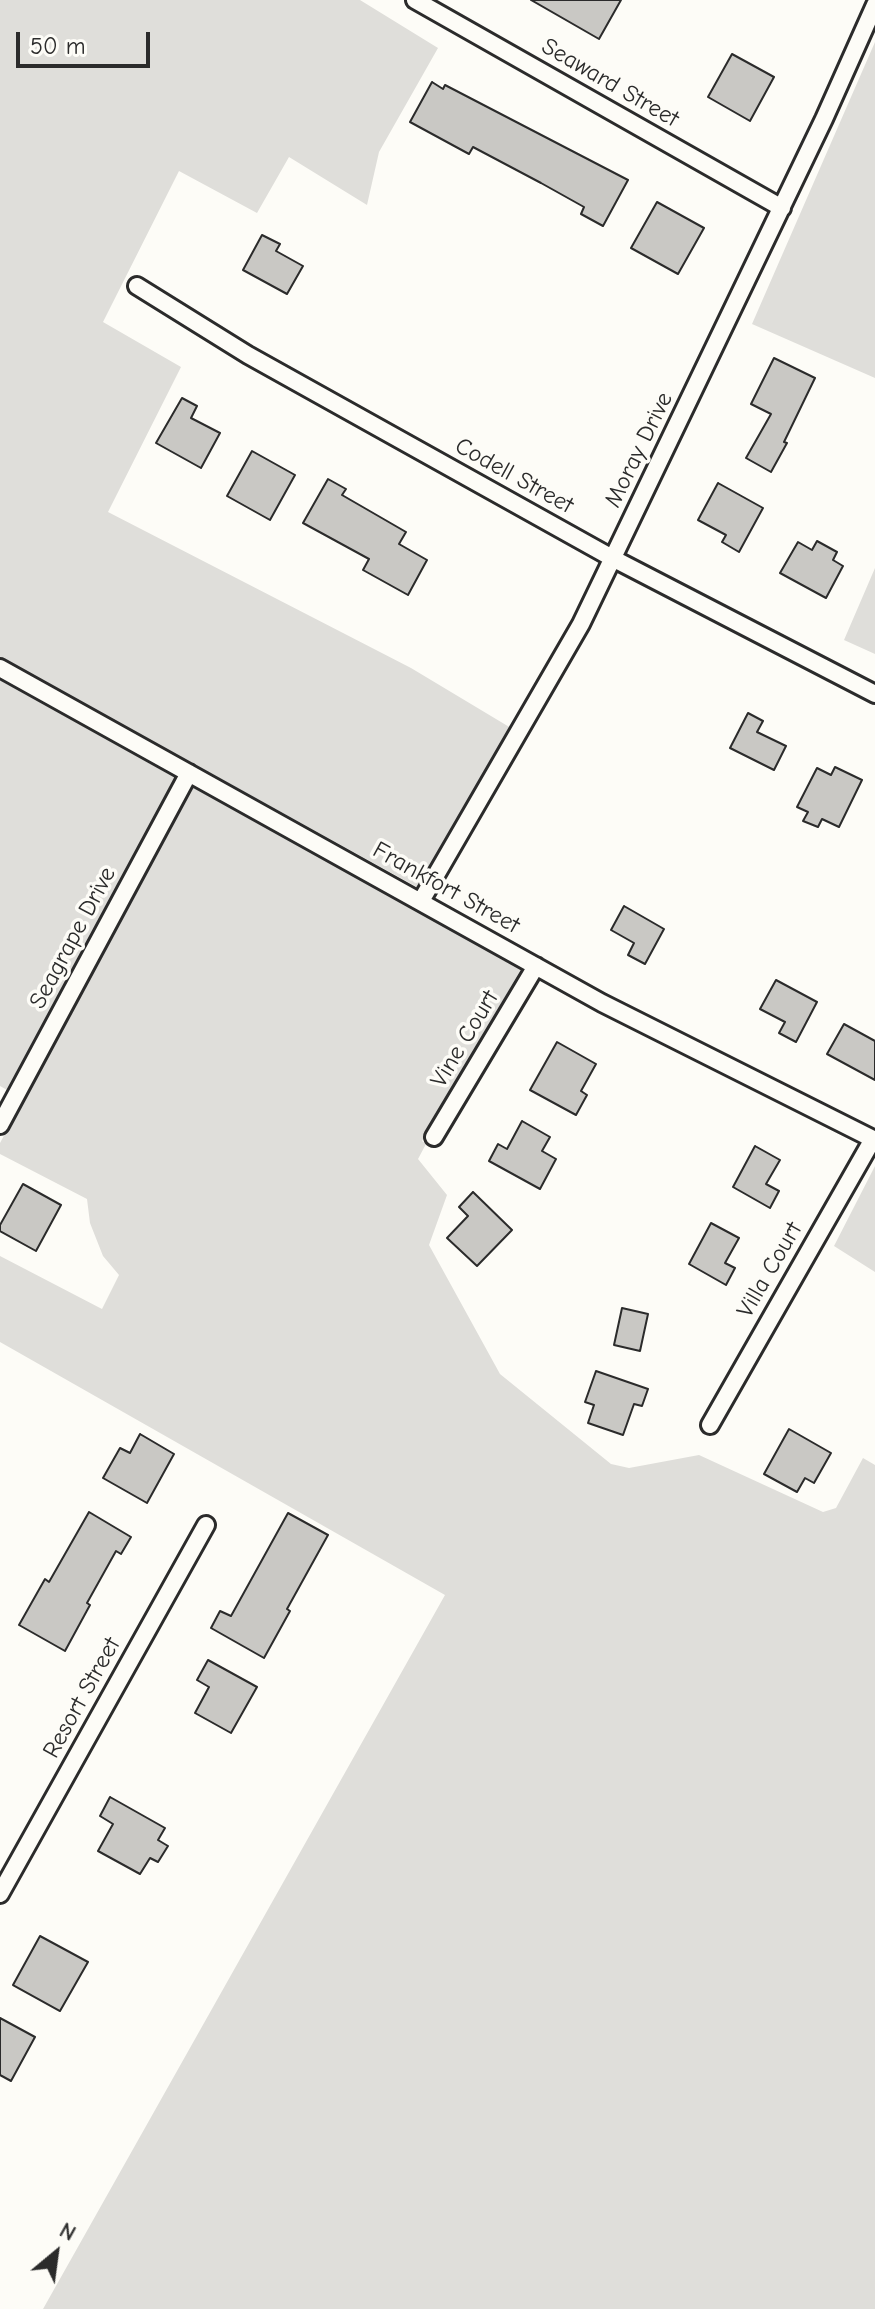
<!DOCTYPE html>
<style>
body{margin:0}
#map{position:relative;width:875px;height:2309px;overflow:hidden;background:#fdfcf7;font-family:"Comic Neue",sans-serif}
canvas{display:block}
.north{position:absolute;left:16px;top:2213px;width:80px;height:80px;-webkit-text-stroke:6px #fdfcf7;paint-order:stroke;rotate:29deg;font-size:22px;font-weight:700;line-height:32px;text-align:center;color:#2b2b2b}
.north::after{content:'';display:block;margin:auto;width:28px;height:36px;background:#2b2b2b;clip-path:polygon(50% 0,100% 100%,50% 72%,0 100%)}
.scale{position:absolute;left:16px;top:32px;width:134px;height:36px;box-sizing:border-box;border:4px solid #2b2b2b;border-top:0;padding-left:10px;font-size:24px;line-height:28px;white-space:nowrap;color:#2b2b2b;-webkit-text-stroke:6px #fdfcf7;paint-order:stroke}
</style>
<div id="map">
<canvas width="875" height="2309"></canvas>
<div class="north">N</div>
<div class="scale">50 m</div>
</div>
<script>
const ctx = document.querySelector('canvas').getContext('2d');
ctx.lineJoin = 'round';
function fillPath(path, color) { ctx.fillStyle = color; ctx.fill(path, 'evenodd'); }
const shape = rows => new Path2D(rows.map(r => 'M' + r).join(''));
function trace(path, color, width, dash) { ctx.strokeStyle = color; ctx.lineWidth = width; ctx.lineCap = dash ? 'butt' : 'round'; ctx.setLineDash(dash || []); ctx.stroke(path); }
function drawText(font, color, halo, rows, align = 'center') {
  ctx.font = font + ' "Comic Neue",sans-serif'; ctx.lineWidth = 7; ctx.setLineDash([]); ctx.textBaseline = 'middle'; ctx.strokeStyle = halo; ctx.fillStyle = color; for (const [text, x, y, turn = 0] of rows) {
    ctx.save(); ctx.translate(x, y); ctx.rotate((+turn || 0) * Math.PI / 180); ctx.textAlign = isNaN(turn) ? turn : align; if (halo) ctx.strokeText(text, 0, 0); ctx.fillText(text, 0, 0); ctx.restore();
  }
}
fillPath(shape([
 [0,0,360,0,438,48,379,152,367,205,289,157,257,213,179,171,103,322,181,367,108,512,411,668,511,728,417,887,0,657],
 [875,42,875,378,752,324],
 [875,568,875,654,844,640],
 [0,680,176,778,9,1091,0,1086],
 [192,787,521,969,422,1141,426,1144,418,1159,447,1195,429,1245,500,1374,611,1464,629,1468,699,1455,823,1512,836,1508,863,1458,875,1465,875,2309,43,2309,445,1595,0,1342,0,1256,102,1309,119,1275,103,1256,90,1223,87,1199,0,1154,0,1143],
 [875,1166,875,1272,834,1246]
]), '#dfdeda');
const building = shape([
 [531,0,621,0,599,39,531,0],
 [732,54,774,77,750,121,708,97,732,54],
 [432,82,443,89,445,85,628,180,603,226,581,214,584,207,541,183,473,147,469,154,410,122,432,82],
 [657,202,704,228,678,274,631,248,657,202],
 [262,235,280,244,276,251,303,266,287,294,243,270,262,235],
 [774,358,815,378,784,442,787,443,771,472,746,458,771,414,751,404,774,358],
 [182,398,197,406,191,418,220,433,201,468,156,443,182,398],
 [252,451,295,475,270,520,227,496,252,451],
 [328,479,346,489,342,495,406,532,399,544,427,560,408,595,363,570,369,559,303,523,328,479],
 [718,483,763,508,739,552,722,542,726,535,698,520,718,483],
 [817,541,837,552,833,560,843,566,826,598,780,573,798,542,812,550,817,541],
 [748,713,763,721,757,732,786,746,774,770,730,748,748,713],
 [835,767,862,780,839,827,822,819,818,827,803,821,808,812,797,807,817,768,831,775,835,767],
 [624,906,664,929,645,964,628,955,634,943,611,930,624,906],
 [776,980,817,1002,796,1042,779,1033,785,1022,760,1009,776,980],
 [844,1024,875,1041,875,1080,827,1054,844,1024],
 [557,1042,596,1064,581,1091,587,1095,576,1115,530,1090,557,1042],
 [522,1121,550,1137,542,1151,556,1159,540,1189,489,1161,498,1144,507,1149,522,1121],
 [755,1146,780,1160,766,1184,779,1191,770,1208,733,1187,755,1146],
 [23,1184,61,1205,36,1251,0,1231,0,1225,23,1184],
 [473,1192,512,1230,477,1266,447,1238,468,1216,459,1207,473,1192],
 [711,1223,739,1238,725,1263,735,1268,726,1285,689,1264,711,1223],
 [622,1308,648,1314,640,1351,614,1345,622,1308],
 [596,1371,648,1389,642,1406,634,1404,623,1435,588,1423,594,1405,585,1402,596,1371],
 [789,1429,831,1453,814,1483,805,1478,797,1492,764,1474,789,1429],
 [140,1434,174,1454,147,1503,103,1478,120,1448,130,1453,140,1434],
 [89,1512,131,1537,121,1554,116,1551,87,1603,90,1605,65,1651,19,1625,45,1579,49,1582,89,1512],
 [288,1513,328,1535,287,1609,290,1611,264,1658,211,1628,220,1611,231,1616,288,1513],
 [208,1660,257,1687,231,1733,195,1713,209,1687,197,1680,208,1660],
 [110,1797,165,1828,158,1840,168,1846,158,1862,150,1858,140,1874,98,1851,113,1824,100,1816,110,1797],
 [40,1936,88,1962,60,2011,13,1985,40,1936],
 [0,2018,35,2037,11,2081,0,2075,0,2018]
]);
fillPath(building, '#c9c8c4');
trace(building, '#2b2b2b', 2);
const street = shape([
 [415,0,782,208],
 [137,286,248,355,614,559,875,694],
 [0,668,602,1003,875,1140],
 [421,901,581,624,824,119,875,5],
 [0,1125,189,773],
 [434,1137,536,966],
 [710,1425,873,1139],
 [0,1894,206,1525]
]);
trace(street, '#2b2b2b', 22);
trace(street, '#fdfcf7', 16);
drawText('24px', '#2b2b2b', '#fdfcf7', [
 ["Seaward Street",610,83,30],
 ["Moray Drive",639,450,-64],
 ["Codell Street",514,476,29],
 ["Frankfort Street",446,888,29],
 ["Seagrape Drive",73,938,-62],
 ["Vine Court",465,1039,-59],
 ["Villa Court",770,1270,-60],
 ["Resort Street",82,1698,-61]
]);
</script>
